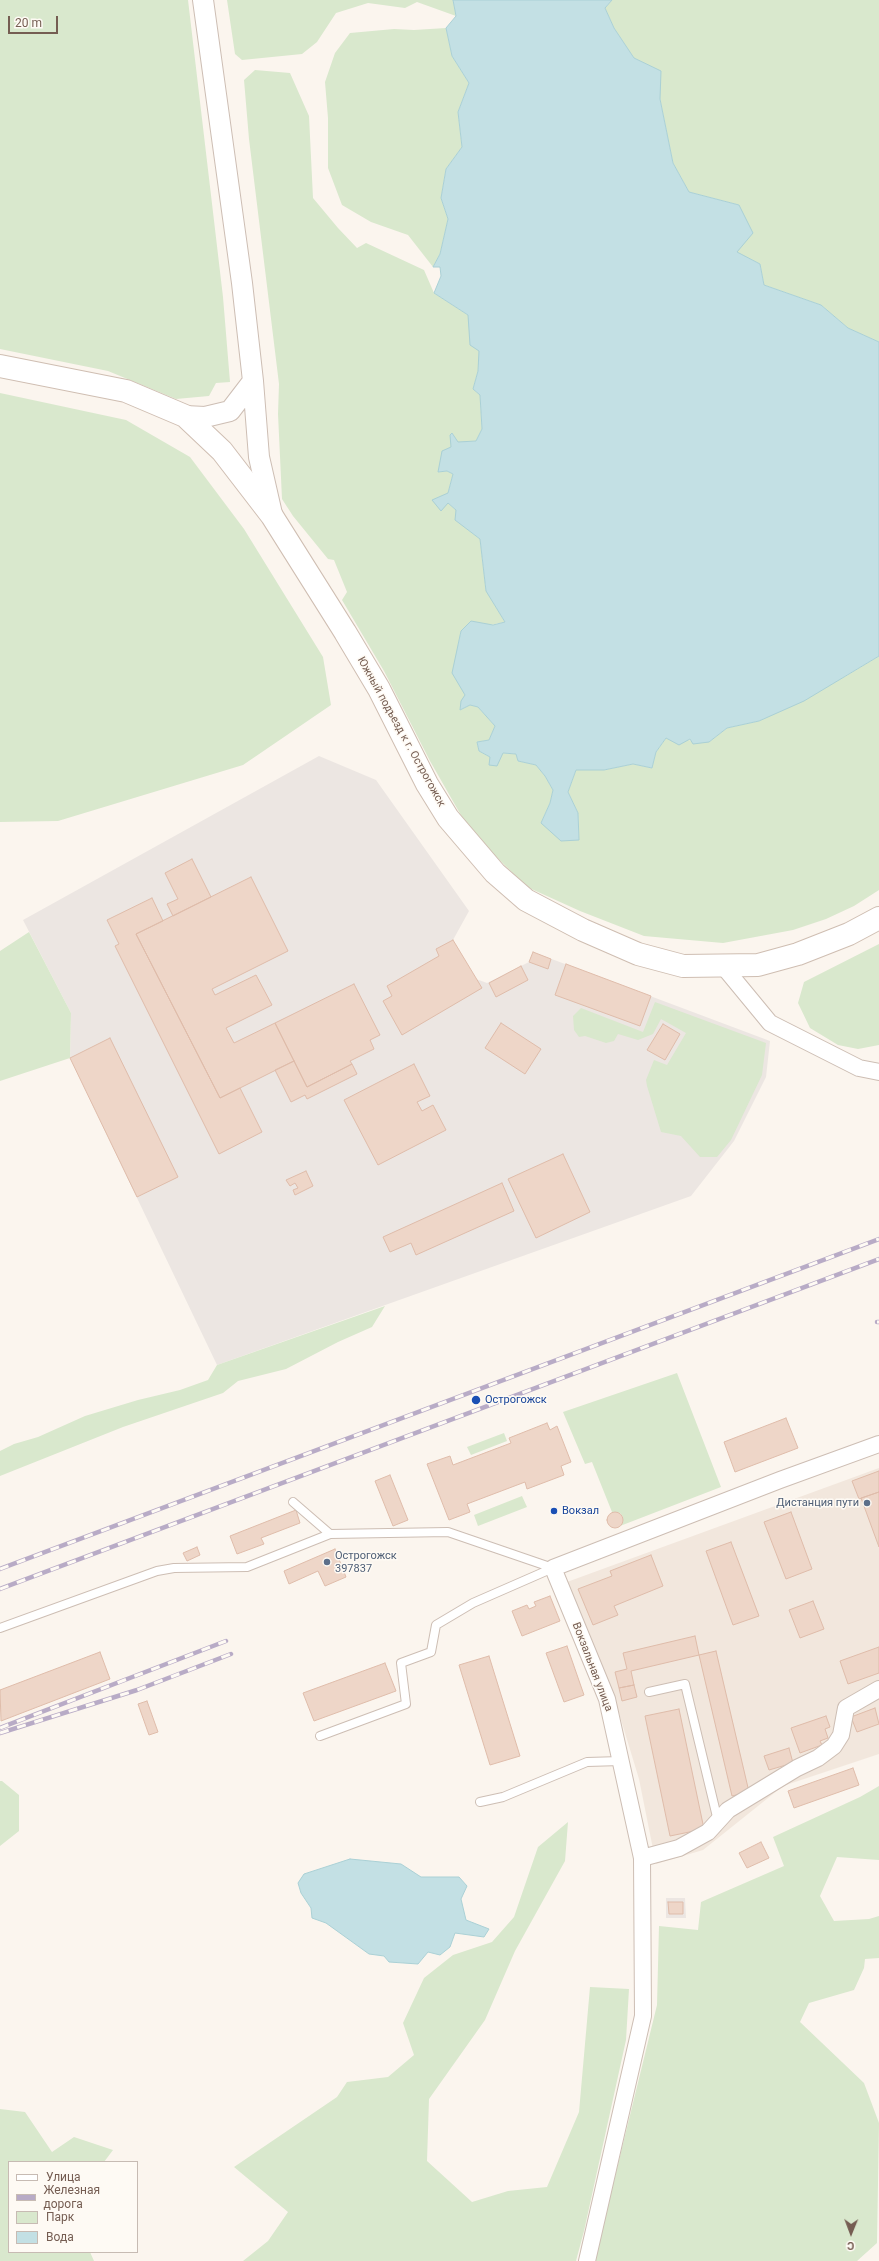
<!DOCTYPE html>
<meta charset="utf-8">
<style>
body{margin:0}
#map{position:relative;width:879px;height:2261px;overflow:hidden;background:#fbf5ee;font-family:Roboto,sans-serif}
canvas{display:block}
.legend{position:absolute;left:8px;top:2161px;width:130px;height:92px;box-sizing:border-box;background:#fefaf4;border:1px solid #c7bbb3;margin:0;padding:5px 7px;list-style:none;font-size:12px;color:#755d52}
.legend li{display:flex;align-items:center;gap:8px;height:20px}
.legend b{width:20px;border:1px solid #c7bbb3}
.north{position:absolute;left:831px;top:2213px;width:40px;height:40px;-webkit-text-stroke:3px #fefaf4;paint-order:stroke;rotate:181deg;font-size:11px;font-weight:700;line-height:16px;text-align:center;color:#755d52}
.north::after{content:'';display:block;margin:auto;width:14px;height:18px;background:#755d52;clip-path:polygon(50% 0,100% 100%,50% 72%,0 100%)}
.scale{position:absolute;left:8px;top:16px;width:50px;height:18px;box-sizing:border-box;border:2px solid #755d52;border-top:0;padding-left:5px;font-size:12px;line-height:14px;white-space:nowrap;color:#755d52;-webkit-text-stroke:3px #fefaf4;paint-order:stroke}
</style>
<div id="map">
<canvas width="879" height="2261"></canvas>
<ul class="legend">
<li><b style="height:5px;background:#fff"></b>Улица</li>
<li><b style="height:5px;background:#b8abc6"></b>Железная дорога</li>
<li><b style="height:11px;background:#d9e8cd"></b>Парк</li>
<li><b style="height:11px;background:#c3e0e4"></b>Вода</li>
</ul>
<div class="north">С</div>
<div class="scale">20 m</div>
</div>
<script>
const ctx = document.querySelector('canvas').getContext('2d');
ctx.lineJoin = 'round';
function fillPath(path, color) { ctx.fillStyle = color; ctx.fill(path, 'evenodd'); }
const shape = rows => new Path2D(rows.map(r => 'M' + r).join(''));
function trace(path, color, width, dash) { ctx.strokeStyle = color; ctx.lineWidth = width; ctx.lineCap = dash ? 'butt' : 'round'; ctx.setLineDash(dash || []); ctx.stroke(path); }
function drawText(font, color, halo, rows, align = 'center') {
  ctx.font = font + ' Roboto,sans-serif'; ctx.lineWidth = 3; ctx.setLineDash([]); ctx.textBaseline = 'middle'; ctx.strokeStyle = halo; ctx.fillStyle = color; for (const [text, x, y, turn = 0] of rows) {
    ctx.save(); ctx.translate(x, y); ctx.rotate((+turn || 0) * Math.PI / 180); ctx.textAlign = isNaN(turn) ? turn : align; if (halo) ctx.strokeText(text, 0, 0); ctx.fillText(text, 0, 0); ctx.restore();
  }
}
fillPath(shape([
 [879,1468,879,1754,783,1786,703,1850,656,1864,639,1779,615,1700,567,1582]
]), '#f2e7dd');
fillPath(shape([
 [319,756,376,780,469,911,453,940,476,979,487,983,529,962,533,952,770,1041,766,1077,734,1141,691,1196,217,1365,70,1058,71,1013,23,920],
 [666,1898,685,1898,686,1918,666,1918]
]), '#ece6e2');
fillPath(shape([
 [0,0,188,0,223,297,230,382,216,383,209,396,176,399,108,371,0,349],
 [227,0,453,0,456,16,417,2,405,8,368,3,336,13,317,42,302,54,242,60,235,54],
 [612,0,879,0,879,342,848,328,821,305,764,285,760,264,736,252,739,205,689,192,673,163,660,99,660,71,634,58,614,28,605,8],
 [446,28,452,56,469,83,458,112,462,147,446,169,441,198,448,219,440,254,433,267,408,235,371,222,342,205,328,168,328,118,325,82,335,53,350,33,394,29,414,30],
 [255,70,290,73,309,116,313,198,338,228,357,248,366,243,424,270,434,293,468,315,480,351,478,371,473,389,480,395,482,429,476,441,458,443,452,433,451,447,438,472,447,471,453,474,448,493,448,503,456,510,456,520,480,539,486,590,505,622,461,631,458,646,465,696,460,710,470,705,478,707,495,726,489,740,477,742,479,751,490,757,502,753,516,754,518,761,536,765,545,776,553,790,550,803,541,823,579,840,578,813,568,792,576,770,604,770,633,764,652,768,656,752,666,738,709,742,727,728,759,721,846,676,879,656,879,890,854,906,826,919,793,930,723,943,644,936,580,911,527,887,470,831,430,761,384,671,342,600,347,592,334,560,328,559,293,516,282,499,278,414,279,384,249,139,244,80],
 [0,393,126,420,190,457,244,529,323,657,331,705,243,765,58,821,0,822],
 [29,932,71,1013,70,1058,0,1081,0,951],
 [879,944,879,1045,858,1049,838,1045,810,1028,798,1003,804,982],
 [655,1002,766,1043,762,1075,731,1140,717,1157,700,1157,681,1136,661,1132,647,1086,646,1080,654,1060,667,1065,686,1033,661,1019,653,1034,638,1040,618,1034,614,1041,606,1043,585,1036,579,1037,574,1030,573,1016,581,1008,643,1032],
 [385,1306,372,1327,338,1342,286,1369,238,1381,223,1393,123,1427,0,1476,0,1451,14,1444,38,1437,85,1416,138,1400,180,1390,208,1380,217,1365],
 [677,1373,721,1487,620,1526,623,1522,623,1517,620,1513,612,1512,592,1462,585,1464,563,1412],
 [504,1433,507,1441,471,1455,467,1447],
 [522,1496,527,1507,478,1526,474,1515],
 [0,1781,2,1781,19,1795,19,1831,0,1846],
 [879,1786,879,1860,837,1857,820,1896,834,1921,869,1919,879,1916,879,1958,865,1959,864,1968,854,1990,809,2003,800,2022,864,2083,879,2123,877,2243,857,2261,596,2261,596,2254,657,2005,659,1926,698,1930,701,1902,784,1866,773,1837,860,1797],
 [568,1822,565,1861,515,1951,485,2020,429,2099,427,2161,472,2202,508,2191,547,2187,579,2112,590,1987,629,1989,626,2040,584,2231,576,2261,243,2261,268,2241,288,2212,234,2167,337,2097,347,2082,388,2077,414,2055,403,2023,424,1978,453,1955,492,1942,514,1917,538,1847],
 [0,2109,25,2112,52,2152,74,2137,113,2150,104,2162,9,2162,9,2252,90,2252,94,2261,0,2261]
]), '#d9e8cd');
const water = shape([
 [453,0,612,0,605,8,614,28,634,58,661,71,660,99,673,163,689,192,739,205,753,233,737,252,760,264,764,285,821,305,848,328,879,342,879,656,804,701,759,721,727,728,709,742,693,744,690,739,679,745,666,738,656,752,652,768,633,764,604,770,576,770,568,792,578,813,579,840,561,841,541,823,550,803,553,790,545,776,536,765,518,761,516,754,503,753,497,766,489,765,490,757,479,751,477,742,489,740,495,726,478,707,470,705,460,710,461,701,465,695,452,673,461,631,471,621,493,625,505,622,486,591,480,539,455,520,456,510,448,503,441,511,432,500,448,493,453,474,447,471,438,472,442,451,451,447,450,435,452,433,458,442,476,441,482,429,480,395,473,389,478,371,479,351,470,345,468,315,434,293,441,276,440,267,433,267,440,254,448,219,441,198,446,169,462,147,458,112,469,83,452,56,446,28,456,16,453,0],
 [350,1859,401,1864,421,1877,459,1877,467,1886,461,1899,466,1920,489,1929,484,1937,455,1933,450,1947,440,1955,428,1952,418,1964,389,1962,384,1956,369,1954,326,1923,312,1918,311,1908,301,1893,298,1883,304,1874,350,1859]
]);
fillPath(water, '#c3e0e4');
trace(water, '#aad0d5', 1);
const building = shape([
 [192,859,211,897,173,916,167,904,178,899,165,873,192,859],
 [251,877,288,951,212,989,215,995,256,975,272,1005,226,1028,234,1043,275,1023,294,1061,220,1098,136,934,251,877],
 [152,898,163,921,136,934,220,1098,240,1088,262,1132,219,1154,115,946,119,944,107,920,152,898],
 [453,940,482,988,402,1035,383,1001,392,996,387,986,439,956,436,949,453,940],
 [533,952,551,959,548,969,529,962,533,952],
 [566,964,651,996,640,1026,555,995,566,964],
 [521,966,528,980,496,997,489,983,521,966],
 [354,984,380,1035,370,1040,374,1049,350,1061,352,1064,307,1087,275,1023,354,984],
 [501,1023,541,1049,525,1074,485,1048,501,1023],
 [663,1024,680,1034,665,1060,647,1050,663,1024],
 [110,1038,178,1177,137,1197,70,1058,110,1038],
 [294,1061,307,1087,352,1064,357,1074,307,1099,305,1095,291,1102,275,1070,294,1061],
 [414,1064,430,1096,417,1102,422,1111,433,1105,446,1130,378,1165,344,1100,414,1064],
 [563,1154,590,1212,536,1238,508,1179,563,1154],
 [306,1171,313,1186,295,1195,293,1190,298,1188,295,1183,290,1186,286,1180,306,1171],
 [502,1183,514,1211,416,1255,411,1243,390,1252,383,1237,502,1183],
 [786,1418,798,1448,735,1472,724,1442,786,1418],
 [547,1423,550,1430,557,1426,571,1462,561,1466,564,1475,527,1489,525,1482,467,1504,470,1512,449,1520,427,1464,450,1456,453,1465,511,1443,509,1438,547,1423],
 [879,1471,879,1492,859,1499,852,1481,879,1471],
 [390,1475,408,1520,393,1526,375,1481,390,1475],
 [879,1492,879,1547,861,1498,879,1492],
 [296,1510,300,1523,261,1538,264,1544,237,1554,230,1536,296,1510],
 '607 1520a8 8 0 1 1 16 0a8 8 0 1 1-16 0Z',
 [791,1512,812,1569,786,1579,764,1522,791,1512],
 [731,1542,759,1616,733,1625,706,1551,731,1542],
 [197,1547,200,1555,187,1561,183,1553,197,1547],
 [335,1549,346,1577,325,1586,318,1571,289,1584,284,1571,335,1549],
 [651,1555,663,1586,614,1606,618,1615,593,1625,578,1589,612,1576,610,1571,651,1555],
 [550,1596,560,1621,522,1636,512,1611,527,1605,529,1609,536,1606,534,1602,550,1596],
 [813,1601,824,1629,800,1638,789,1610,813,1601],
 [695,1636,699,1655,631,1671,634,1685,619,1688,615,1672,627,1669,623,1653,695,1636],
 [567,1646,584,1695,564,1702,546,1653,567,1646],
 [879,1647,879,1673,848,1684,840,1661,879,1647],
 [716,1651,749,1792,732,1796,699,1655,716,1651],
 [100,1652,110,1679,1,1721,0,1690,100,1652],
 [489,1656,520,1756,490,1765,459,1665,489,1656],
 [385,1663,396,1691,314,1721,303,1693,385,1663],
 [634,1685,637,1697,622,1701,619,1688,634,1685],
 [147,1701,158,1732,149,1735,138,1704,147,1701],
 [875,1708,879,1724,857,1732,851,1717,875,1708],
 [679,1709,704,1829,670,1836,645,1716,679,1709],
 [826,1716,830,1727,825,1729,828,1738,820,1741,822,1745,800,1753,791,1728,826,1716],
 [789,1748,793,1763,769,1770,764,1756,789,1748],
 [853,1768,859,1785,794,1808,788,1791,853,1768],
 [761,1842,769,1858,747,1868,739,1853,761,1842],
 [668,1902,683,1902,683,1914,669,1914,668,1902]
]);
fillPath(building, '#eed6c8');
trace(building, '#dfbcaa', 1);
const service = shape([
 [293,1502,330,1534],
 [0,1628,157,1571,174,1568,247,1567,330,1534,448,1532,553,1568],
 [649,1692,685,1684,718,1821],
 [320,1736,406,1704,401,1663,431,1652,436,1625,473,1603,553,1568],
 [480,1802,503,1797,587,1762,621,1761]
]);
const minor = shape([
 [723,966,770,1023,859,1068,879,1072],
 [879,1444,780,1480,553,1568,607,1699,642,1858,679,1848,708,1832,728,1810,797,1768,818,1758,834,1746,841,1735,846,1708,879,1689],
 [587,2261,643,2016,642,1858]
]);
const tertiary = shape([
 [203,0,242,283,253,381,259,457,272,514],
 [185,416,205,417,230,411,253,381]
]);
const secondary = shape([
 [0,366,126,391,185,416,222,451,272,516,345,632,379,689,427,784,448,818,495,873,526,900,583,930,638,954,683,966,758,965,798,954,849,934,879,918]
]);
trace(service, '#cdbeb4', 10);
trace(minor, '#cdbeb4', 18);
trace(tertiary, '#cdbeb4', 22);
trace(secondary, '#cfbeb2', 24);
trace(service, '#fff', 8);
trace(minor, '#fff', 16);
trace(tertiary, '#fff', 20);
trace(secondary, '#fff', 22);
const rail = shape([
 [877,1322,879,1322],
 [0,1569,879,1239],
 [0,1589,879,1259],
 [0,1728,226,1641],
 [0,1733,137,1690,231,1654]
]);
trace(rail, '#b8abc6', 4.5);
trace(rail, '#fefaf4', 3, [9]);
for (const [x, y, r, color] of [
 [476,1400,5,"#1a4fb4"],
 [867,1503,4,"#5c6f8a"],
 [554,1511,4,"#1a4fb4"],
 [327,1562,4,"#5c6f8a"]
]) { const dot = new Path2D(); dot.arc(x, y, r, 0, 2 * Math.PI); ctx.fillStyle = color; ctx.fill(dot); trace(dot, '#fefaf4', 1.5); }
drawText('11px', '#755d52', '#fefaf4', [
 ["Южный подъезд к г. Острогожск",401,732,61],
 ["Вокзальная улица",592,1667,69]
]);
drawText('11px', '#164399', '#fefaf4', [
 ["Острогожск",485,1400],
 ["Вокзал",562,1511]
], 'left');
drawText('11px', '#4e5e75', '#fefaf4', [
 ["Дистанция пути",859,1503],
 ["Острогожск",335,1556,"left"],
 ["397837",335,1569,"left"]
], 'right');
</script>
